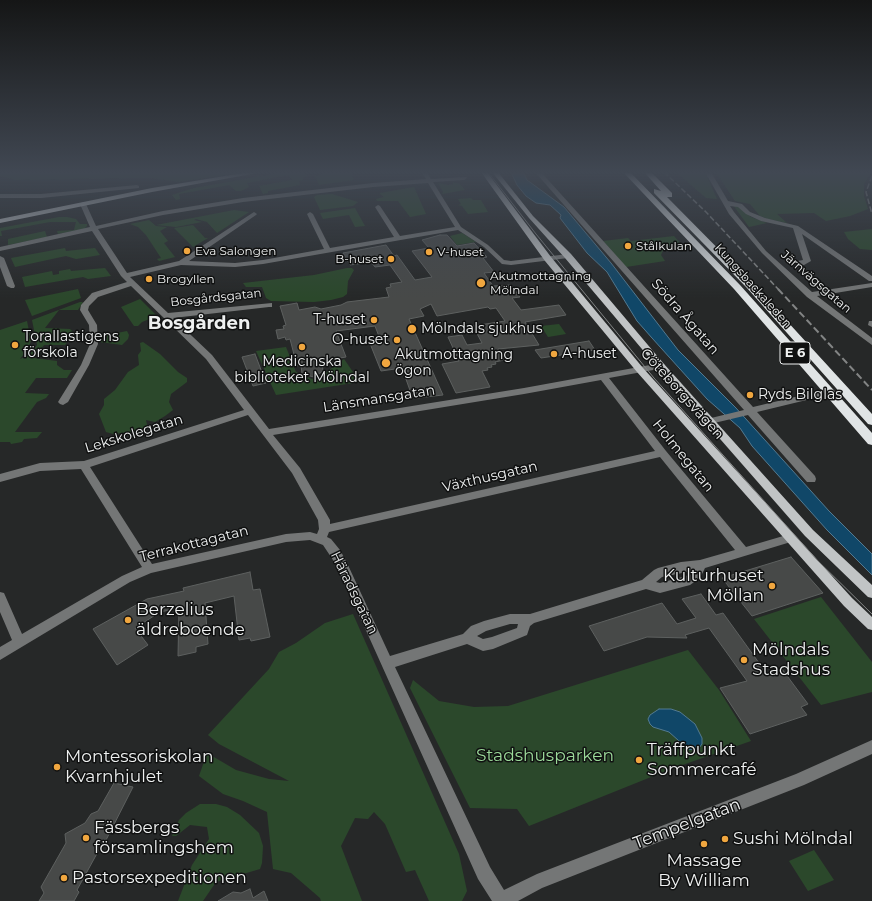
<!DOCTYPE html>
<meta charset="utf-8">
<style>
body{margin:0}
canvas{display:block;background:#262828}
</style>
<canvas width="872" height="901"></canvas>
<script>
const ctx = document.querySelector('canvas').getContext('2d');
ctx.lineJoin = 'round';
function fillPath(path, color) { ctx.fillStyle = color; ctx.fill(path, 'evenodd'); }
const shape = rows => new Path2D(rows.map(r => 'M' + r).join(''));
function trace(path, color, width, dash) { ctx.strokeStyle = color; ctx.lineWidth = width; ctx.lineCap = dash ? 'butt' : 'round'; ctx.setLineDash(dash || []); ctx.stroke(path); }
function drawText(font, color, halo, rows, align = 'center') {
  ctx.font = font + ' Montserrat,sans-serif'; ctx.lineWidth = 3; ctx.setLineDash([]); ctx.textBaseline = 'middle'; ctx.strokeStyle = halo; ctx.fillStyle = color; for (const [text, x, y, turn = 0] of rows) {
    ctx.save(); ctx.translate(x, y); ctx.rotate((+turn || 0) * Math.PI / 180); ctx.textAlign = isNaN(turn) ? turn : align; if (halo) ctx.strokeText(text, 0, 0); ctx.fillText(text, 0, 0); ctx.restore();
  }
}
fillPath(shape([
 [0,172,248,172,178,182,151,178,129,178,15,180,0,176],
 [284,172,308,172,303,173,307,176,303,178,303,180,299,181,300,185,273,190,268,191,268,193,263,194,259,186,292,180,288,175,247,183,249,187,241,191,236,191,229,185,179,194,180,199,176,200,172,195,194,188],
 [330,172,351,172,354,180,319,185,315,176],
 [676,172,705,172,717,199,706,198],
 [716,172,871,172,864,184,864,196,868,209,850,216,826,221,814,213,777,214,787,223,768,219,760,216,750,204,735,201],
 [453,182,460,184,465,190,442,194,443,192,438,183,448,185,453,184],
 [414,187,426,214,410,217,398,201,377,201,376,199,384,197,380,194,380,193],
 [332,194,342,197,358,202,353,206,320,210,314,197,317,195],
 [471,198,473,200,481,200,488,212,468,214,462,206,458,205,461,204,458,199],
 [733,205,739,207,751,217,767,223,749,227],
 [355,208,365,226,355,227,349,215,323,219,320,213],
 [234,210,249,212,217,233,207,222,196,219,194,220,202,222,176,227,156,225],
 [59,217,67,217,76,219,80,224,87,224,87,226,84,229,58,234,57,231,74,230,76,222,50,222,1,231,2,236,0,236,0,228],
 [149,220,156,226,167,227,160,231,168,241,164,243,175,257,159,261,157,259,161,258,146,235,138,227,130,224],
 [193,225,205,238,208,238,193,247,174,228],
 [872,229,872,250,860,249,848,239,844,232],
 [45,231,47,237,8,245,8,239],
 [462,233,476,242,457,245,450,236],
 [674,236,681,244,665,246,661,255,665,261,626,267,603,241,628,238,631,241],
 [65,248,66,251,95,248,100,255,76,259,66,256,15,267,11,258],
 [105,268,111,276,88,279,83,277,25,287,22,277,52,271,53,275,59,274,59,271,70,269,71,271],
 [347,268,352,268,354,270,348,281,347,294,343,297,331,300,314,302,271,301,266,298,262,287,246,287,243,283,314,275],
 [78,289,81,298,32,316,25,300],
 [140,299,157,316,142,322,138,326,134,326,121,307],
 [80,302,83,302,78,310,59,310,45,328,70,329,74,333,65,345,44,345,34,358,57,361,57,365,64,370,72,370,67,378,36,378,25,393,49,394,46,398,37,402,15,432,42,432,37,438,24,439,22,442,11,444,10,442,0,442,0,330,27,321,31,341,28,349,20,359,29,355,37,345,32,320],
 [559,324,566,334,548,337,541,326],
 [127,331,129,335,128,339,122,345,100,342,101,340,107,339,107,335],
 [143,342,160,354,178,372,187,378,187,382,171,394,169,402,173,410,165,416,155,422,146,420,147,425,144,428,134,432,113,434,106,432,99,414,104,405,104,399,115,390,128,372,139,365,138,355,141,351,140,343],
 [286,347,296,372,312,379,321,376,344,359,360,382,276,395,256,351],
 [821,597,872,662,872,692,821,705,754,619],
 [353,614,459,854,467,891,462,901,429,901,415,870,406,872,385,824,374,812,368,819,355,818,341,846,362,901,321,901,320,898,291,873,273,869,267,812,243,801,223,794,199,776,207,753,236,770,269,779,289,781,219,744,208,735,269,669,279,652,296,643,325,623],
 [688,650,719,690,751,741,671,769,529,826,517,809,470,808,410,688,413,680,439,701,474,707,508,706],
 [200,804,216,804,227,807,240,815,259,833,263,846,262,863,260,869,216,882,203,901,178,901,192,865,209,839,207,827,190,825,176,836,172,836,179,820,186,813],
 [814,850,834,880,808,891,789,861]
]), '#2b482b');
const water = shape([
 [511,172,523,172,527,180,564,207,611,263,678,350,736,408,829,511,872,554,872,575,827,530,752,446,740,428,707,399,652,338,637,321,607,272,587,253,560,218,561,215,550,205,536,203,526,196,517,185,511,172],
 [659,709,671,709,680,712,695,724,702,738,702,744,699,748,694,750,688,749,669,732,653,727,650,724,648,719,650,715,659,709]
]);
fillPath(water, '#104768');
trace(water, '#537a91', 1);
const building = shape([
 [440,235,447,235,457,246,474,243,487,257,483,258,494,272,484,273,493,286,511,285,520,297,512,298,521,310,559,305,566,315,525,322,539,345,498,349,504,360,495,362,496,364,491,365,492,367,487,368,488,370,482,371,490,387,456,393,442,364,459,361,448,337,462,335,467,345,482,343,473,326,505,321,496,308,490,309,488,307,437,316,431,304,420,309,424,316,409,319,443,395,416,398,416,395,412,396,402,368,381,371,369,341,380,339,375,326,336,331,346,357,322,361,323,371,314,377,302,374,301,365,297,366,290,339,286,340,285,337,278,339,276,330,284,329,283,326,286,325,280,306,297,303,299,310,315,307,321,309,341,305,347,302,389,297,386,288,391,287,390,284,402,282,390,265,375,267,371,262,350,265,343,253,386,245,394,256,397,255,415,280,432,277,412,251,429,248,422,240,440,235],
 [589,341,595,350,541,358,535,350,589,341],
 [255,354,266,383,253,386,242,357,255,354],
 [791,557,823,593,752,616,722,578,791,557],
 [250,572,253,590,260,589,270,637,251,641,250,638,239,640,234,596,205,603,208,644,196,647,196,652,178,656,179,608,160,612,135,628,148,645,117,665,93,629,147,599,184,591,183,588,250,572],
 [701,594,716,615,723,613,767,674,782,669,808,704,801,707,807,715,750,734,720,688,747,681,709,628,685,635,687,638,647,637,604,651,589,626,662,603,677,624,696,618,682,599,701,594],
 [114,783,133,787,103,846,100,848,77,890,79,892,74,901,39,901,44,893,41,887,66,843,65,834,85,823,91,814,98,811,114,783],
 [250,889,253,898,264,891,268,901,218,901,233,892,241,893,250,889]
]);
fillPath(building, '#474948');
trace(building, '#5d605f', 1);
fillPath(shape([
 [421,172,427,172,431,179,466,177,467,178,464,180,433,182,461,227,488,245,504,260,511,261,568,254,572,256,568,258,511,265,502,264,484,247,458,230,263,264,235,267,181,265,130,277,168,313,272,303,272,307,269,307,173,318,212,355,269,429,524,388,661,363,664,364,665,366,664,368,609,378,666,451,746,547,790,534,794,535,796,538,794,541,705,568,700,578,690,585,660,593,646,589,534,623,530,626,527,635,493,649,483,651,467,644,395,667,490,867,504,890,537,874,796,774,872,740,872,754,804,785,542,888,518,901,492,901,478,879,337,566,323,545,310,540,286,542,151,573,130,582,0,660,0,647,12,640,0,612,0,592,4,593,22,634,122,576,142,567,81,469,40,471,0,482,0,474,40,463,84,461,244,410,206,359,131,286,98,297,89,306,88,310,97,325,98,344,89,365,68,402,63,405,60,404,58,402,81,365,90,344,89,325,80,310,81,305,92,293,127,282,121,276,92,231,0,251,0,247,90,227,80,204,83,202,86,204,96,226,163,211,243,198,373,183,426,179,421,172],
 [428,183,455,227,400,236,380,206,378,205,375,207,394,237,330,248,313,214,310,212,307,214,324,249,263,260,235,263,189,261,256,215,257,214,254,212,179,261,127,273,98,229,163,215,243,202,373,187,428,183],
 [601,380,655,451,330,524,330,520,300,468,273,435,524,394,601,380],
 [248,415,292,473,318,520,319,529,317,534,310,532,286,534,152,564,90,467,248,415],
 [660,457,735,550,700,560,681,562,658,568,654,570,642,580,530,614,510,614,484,621,471,626,463,634,390,656,347,563,340,550,331,539,327,537,329,532,660,457],
 [692,571,686,576,660,583,656,582,662,577,692,571],
 [510,624,518,624,517,628,492,637,483,639,477,636,486,631,510,624],
 [535,172,541,172,753,407,816,392,819,393,821,395,819,397,757,412,815,476,816,479,815,482,807,482,748,415,710,424,707,423,705,421,707,419,744,410,535,172],
 [705,172,711,172,728,201,742,204,750,212,765,218,798,226,872,276,872,281,869,281,802,234,811,261,804,265,798,265,798,261,803,260,793,228,761,221,746,214,738,207,730,206,734,212,766,251,812,292,872,283,872,287,817,296,872,338,872,345,807,297,762,253,729,214,705,172],
 [137,185,139,186,139,188,41,198,0,198,0,194,41,194,137,185],
 [0,256,4,258,15,286,14,288,11,288,7,286,0,267,0,256],
 [869,321,872,321,872,327,868,325,869,321]
]), '#747676');
fillPath(shape([
 [249,172,263,172,152,192,0,223,0,219,152,188,249,172],
 [481,172,487,172,551,257,643,368,852,598,872,617,872,630,868,629,844,606,637,372,545,261,481,172],
 [492,172,498,172,533,216,571,254,664,364,813,530,872,585,872,598,868,597,805,536,658,368,565,258,529,218,492,172]
]), '#c1c4c5');
fillPath(shape([
 [623,172,630,172,740,285,872,433,872,445,868,444,734,289,623,172],
 [644,172,651,172,672,193,672,197,667,197,753,284,872,414,872,425,868,424,747,288,654,193,654,189,661,191,644,172]
]), '#e0e4e5');
trace(shape([
 [488,172,536,234,654,378,817,560,872,614]
]), '#838585', 1);
trace(shape([
 [664,172,706,212,779,290],
 [872,176,866,192,872,214]
]), '#838585', 1.5, [5.5, 2.5]);
trace(shape([
 [778,289,872,390]
]), '#838585', 2, [7, 3.5]);
const sky = ctx.createLinearGradient(0, 0, 0, 298);
sky.addColorStop(0, '#151616');
sky.addColorStop(0.58, '#414853');
sky.addColorStop(1, '#41485300');
ctx.fillStyle = sky;
ctx.fillRect(0, 0, 872, 298);
for (const [x, y, r, color] of [
 [628,246,4,"#f0a63f"],
 [187,251,4,"#f0a63f"],
 [429,252,4,"#f0a63f"],
 [391,259,4,"#f0a63f"],
 [149,279,4,"#f0a63f"],
 [481,283,5,"#f0a63f"],
 [374,320,4,"#f0a63f"],
 [412,329,5,"#f0a63f"],
 [397,340,4,"#f0a63f"],
 [15,345,4,"#f0a63f"],
 [302,347,4,"#f0a63f"],
 [554,354,4,"#f0a63f"],
 [386,363,5,"#f0a63f"],
 [750,395,4,"#f0a63f"],
 [772,586,4,"#f0a63f"],
 [128,620,4,"#f0a63f"],
 [744,660,4,"#f0a63f"],
 [639,760,4,"#f0a63f"],
 [57,767,4,"#f0a63f"],
 [86,838,4,"#f0a63f"],
 [725,839,4,"#f0a63f"],
 [704,844,4,"#f0a63f"],
 [64,878,4,"#f0a63f"]
]) { const dot = new Path2D(); dot.arc(x, y, r, 0, 2 * Math.PI); ctx.fillStyle = color; ctx.fill(dot); trace(dot, '#101111', 1.5); }
drawText('12px', '#eef0f0', '#101111', [
 ["Stålkulan",636,246],
 ["Eva Salongen",195,251],
 ["V-huset",437,252],
 ["B-huset",383,259,"right"],
 ["Akutmottagning",490,276],
 ["Mölndal",490,290],
 ["Brogyllen",157,279]
], 'left');
drawText('12px', '#eef0f0', '#101111', [
 ["Järnvägsgatan",816,282,41],
 ["Kungsbackaleden",753,286,48],
 ["Bosgårdsgatan",216,298,-6]
]);
for (const [x, y, w] of [
 [795,353,30]
]) { const box = new Path2D(); box.roundRect(x - w / 2, y - 11, w, 22, 3); ctx.fillStyle = '#101111'; ctx.fill(box); trace(box, '#eef0f0', 1); }
drawText('bold 13px', '#eef0f0', null, [
 ["E 6",795,353]
]);
drawText('14px', '#eef0f0', '#101111', [
 ["Södra Ågatan",685,317,49],
 ["Göteborgsvägen",682,394,48],
 ["Länsmansgatan",379,399,-9],
 ["Lekskolegatan",134,434,-17],
 ["Holmegatan",683,456,51],
 ["Växthusgatan",490,477,-13],
 ["Terrakottagatan",194,544,-14],
 ["Häradsgatan",354,593,64]
]);
drawText('14px', '#eef0f0', '#101111', [
 ["T-huset",366,320,"right"],
 ["Mölndals sjukhus",421,329],
 ["Torallastigens",23,337],
 ["förskola",23,353],
 ["O-huset",389,340,"right"],
 ["A-huset",562,354],
 ["Akutmottagning",395,355],
 ["ögon",395,371],
 ["Medicinska",302,362,"center"],
 ["biblioteket Mölndal",302,378,"center"],
 ["Ryds Bilglas",758,395]
], 'left');
drawText('17px', '#eef0f0', '#101111', [
 ["Kulturhuset",764,576,"right"],
 ["Möllan",764,596,"right"],
 ["Berzelius",136,610],
 ["äldreboende",136,630],
 ["Mölndals",752,650],
 ["Stadshus",752,670],
 ["Träffpunkt",647,750],
 ["Sommercafé",647,770],
 ["Montessoriskolan",65,757],
 ["Kvarnhjulet",65,777],
 ["Fässbergs",94,828],
 ["församlingshem",94,848],
 ["Sushi Mölndal",733,839],
 ["Massage",704,861,"center"],
 ["By William",704,881,"center"],
 ["Pastorsexpeditionen",72,878]
], 'left');
drawText('17px', '#9cda9a', '#101111', [
 ["Stadshusparken",545,756]
]);
drawText('17px', '#eef0f0', '#101111', [
 ["Tempelgatan",687,824,-21]
]);
drawText('bold 18px', '#eef0f0', '#101111', [
 ["Bosgården",199,324]
]);
</script>
